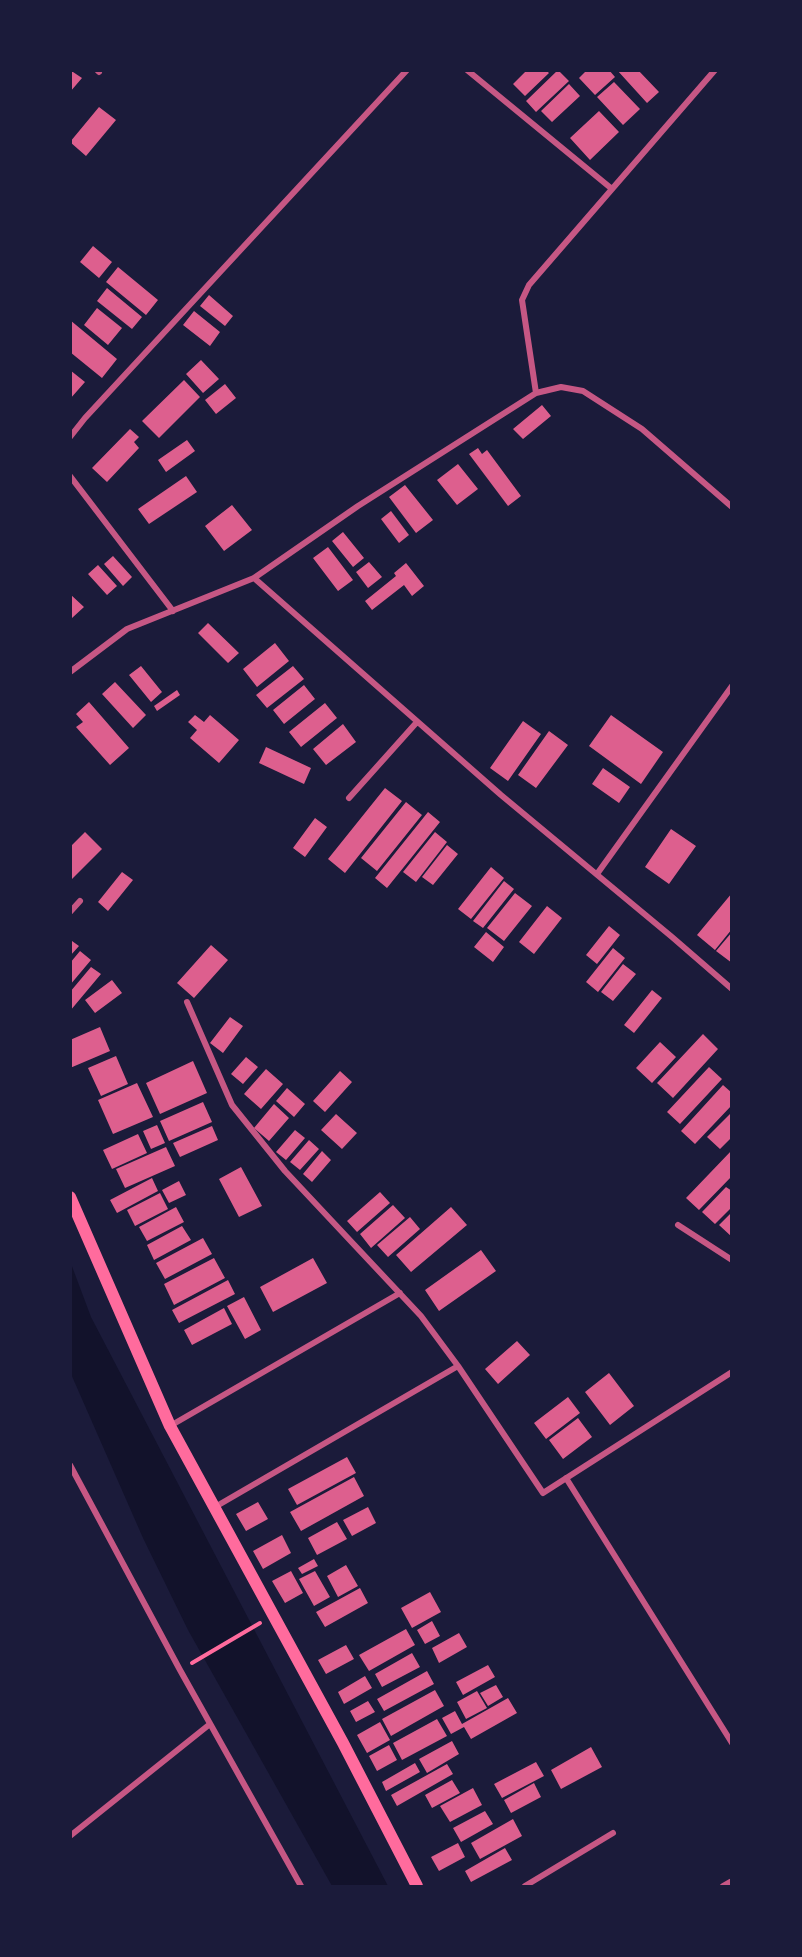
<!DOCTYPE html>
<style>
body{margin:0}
#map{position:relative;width:802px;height:1957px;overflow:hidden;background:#1b1b3a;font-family:"Work Sans",sans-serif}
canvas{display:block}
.frame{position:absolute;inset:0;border:72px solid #1b1b3a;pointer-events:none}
</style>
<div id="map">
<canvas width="802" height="1957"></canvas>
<div class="frame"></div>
</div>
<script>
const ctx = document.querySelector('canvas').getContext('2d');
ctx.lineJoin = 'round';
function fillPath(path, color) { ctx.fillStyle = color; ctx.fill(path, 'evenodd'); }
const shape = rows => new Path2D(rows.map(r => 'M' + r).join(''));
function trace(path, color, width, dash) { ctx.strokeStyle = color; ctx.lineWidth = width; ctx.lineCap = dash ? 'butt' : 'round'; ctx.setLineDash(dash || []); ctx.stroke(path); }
fillPath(shape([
 [70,1261,91,1317,388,1886,332,1886,188,1630,143,1538,71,1374]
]), '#12122b');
fillPath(shape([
 [70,70,82,78,70,92],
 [527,70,546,70,549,73,525,96,513,84],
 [558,70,569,81,536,112,526,101],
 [587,70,609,70,615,77,595,95,579,78],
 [617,70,638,70,659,92,647,103],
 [614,82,640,109,623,125,597,97],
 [569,84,580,96,552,122,541,111],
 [99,107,116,120,86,156,70,142],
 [599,111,619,132,590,160,570,138],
 [93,246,112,262,99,278,80,262],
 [118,267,158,300,146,315,106,282],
 [107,288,142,317,132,329,97,301],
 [209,295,233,316,225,326,200,306],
 [97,308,122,328,108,345,84,325],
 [194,311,220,332,210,346,183,325],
 [70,320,117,359,102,378,70,352],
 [201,360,219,379,203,393,186,374],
 [70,370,85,382,70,399],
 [184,380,200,397,159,438,142,421],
 [225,384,236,398,216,414,205,400],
 [542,405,551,416,523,439,513,429],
 [130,429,139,437,134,442,139,448,107,482,92,468],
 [187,440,195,451,166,472,158,460],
 [478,448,482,454,487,450,521,496,508,506,469,454],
 [458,464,478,489,457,505,437,480],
 [186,476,197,492,149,524,138,509],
 [405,485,433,520,416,533,389,497],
 [232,505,252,530,224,551,205,526],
 [391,511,409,535,399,543,381,519],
 [343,532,364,558,353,567,332,541],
 [328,547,353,580,338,591,313,558],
 [113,556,132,577,123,586,104,564],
 [369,562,382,577,368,588,356,572],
 [406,563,424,586,412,596,404,585,372,610,365,601,396,576,394,573],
 [98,565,117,586,107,595,88,574],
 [70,594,84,607,72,618,70,616],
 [208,623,239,653,228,663,198,633],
 [275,643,289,661,257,687,243,669],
 [141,666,162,692,151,702,129,675],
 [293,666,304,679,267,708,256,695],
 [115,682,146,715,133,728,102,694],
 [304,685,315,699,284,724,273,710],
 [177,690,180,695,157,711,154,706],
 [89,702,129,748,110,765,76,727,83,722,76,714],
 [325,703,337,718,301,747,289,732],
 [195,715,204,722,210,715,239,740,219,763,190,738,197,730,188,722],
 [611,715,663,752,641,784,589,746],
 [523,721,541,734,508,781,490,768],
 [343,724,356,742,326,765,313,749],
 [549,731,568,745,536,788,518,775],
 [266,747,311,768,304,784,259,763],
 [603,768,630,787,619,803,592,784],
 [385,788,402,801,345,873,328,859],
 [406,802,422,815,377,871,361,858],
 [428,812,440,822,387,888,375,878],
 [315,818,327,827,305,857,293,848],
 [671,829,696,846,669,884,645,867],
 [85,832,102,849,70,881,70,847],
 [435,832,447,842,416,882,403,872],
 [447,845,458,854,433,885,422,877],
 [491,867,504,878,471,919,458,909],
 [122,872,133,880,108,911,98,902],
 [504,881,514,889,483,928,473,921],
 [515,893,532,906,504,941,487,928],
 [732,893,732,929,715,950,697,935],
 [547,906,562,918,534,954,519,942],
 [609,926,620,935,597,964,586,955],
 [486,932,504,947,493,962,474,947],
 [732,932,732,963,716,951],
 [72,941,79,946,70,956,70,942],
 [211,945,228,960,194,998,177,983],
 [613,948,625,958,598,992,586,982],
 [80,951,91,960,70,985,70,963],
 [623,964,636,974,613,1001,601,992],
 [91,967,101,974,70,1011,70,992],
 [112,980,122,993,95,1013,85,1000],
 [652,990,662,998,634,1033,624,1025],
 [230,1017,243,1026,223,1053,210,1043],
 [100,1027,110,1051,70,1068,70,1040],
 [703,1034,718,1049,673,1098,657,1083],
 [660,1042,676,1057,652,1083,636,1068],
 [116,1056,128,1084,101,1096,88,1068],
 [246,1057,258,1067,243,1084,231,1074],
 [193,1061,207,1093,160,1114,146,1083],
 [709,1067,722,1079,680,1124,667,1112],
 [266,1069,283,1084,261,1109,244,1094],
 [340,1071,352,1082,325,1112,313,1101],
 [137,1083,153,1117,113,1134,98,1100],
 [723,1085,732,1093,732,1105,695,1144,681,1131],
 [287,1088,305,1104,294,1117,276,1101],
 [203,1102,212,1122,169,1141,160,1121],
 [274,1104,289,1118,269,1141,254,1128],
 [732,1112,732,1137,720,1149,707,1137],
 [336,1114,357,1133,342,1149,321,1130],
 [157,1125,165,1143,151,1149,143,1131],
 [212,1126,218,1140,180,1157,173,1143],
 [295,1130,305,1138,286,1160,276,1152],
 [138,1134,147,1153,112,1169,103,1150],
 [309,1140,319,1149,300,1170,290,1162],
 [166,1147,175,1166,125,1188,116,1169],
 [732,1150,732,1176,699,1210,686,1198],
 [322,1151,331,1160,312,1182,303,1174],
 [241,1167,262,1206,239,1217,219,1179],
 [152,1178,158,1191,117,1213,110,1200],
 [179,1181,186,1195,169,1203,162,1190],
 [726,1187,732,1191,732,1207,715,1224,702,1212],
 [380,1192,390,1203,357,1232,347,1221],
 [160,1193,168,1209,135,1226,127,1210],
 [393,1205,405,1218,371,1248,360,1234],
 [176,1207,184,1222,147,1241,139,1227],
 [451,1207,467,1225,411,1272,396,1255],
 [732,1212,732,1237,719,1225],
 [410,1217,420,1229,388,1257,377,1245],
 [182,1226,191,1240,154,1260,147,1245],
 [203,1238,212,1254,165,1279,156,1263],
 [481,1250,496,1271,439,1311,425,1290],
 [214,1258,225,1278,174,1305,164,1284],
 [313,1258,327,1283,273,1312,260,1287],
 [228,1280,235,1294,179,1323,172,1310],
 [244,1297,261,1330,245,1339,227,1306],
 [224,1308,232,1324,192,1345,184,1330],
 [517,1341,530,1355,498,1384,485,1369],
 [609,1373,634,1406,610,1425,585,1392],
 [568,1397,580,1413,546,1439,534,1423],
 [578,1418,592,1437,563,1459,549,1440],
 [347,1457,356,1473,297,1505,288,1489],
 [354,1477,364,1496,301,1531,290,1512],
 [258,1502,268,1519,246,1531,236,1514],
 [368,1507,376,1523,352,1536,343,1520],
 [337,1522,347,1539,317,1555,308,1538],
 [282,1535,291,1553,263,1569,253,1551],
 [314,1559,318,1566,302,1574,298,1568],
 [346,1565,358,1586,338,1597,327,1576],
 [291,1571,303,1593,285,1603,272,1581],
 [315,1571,330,1597,314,1606,299,1579],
 [360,1588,368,1603,325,1627,316,1612],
 [430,1592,441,1612,412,1628,401,1608],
 [432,1621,440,1636,425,1644,417,1630],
 [406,1629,415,1645,369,1671,359,1655],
 [459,1633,467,1647,439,1663,432,1648],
 [346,1645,354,1659,326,1674,318,1660],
 [412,1653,420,1667,382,1687,375,1674],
 [488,1665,495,1677,463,1695,456,1682],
 [427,1671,434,1684,384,1711,377,1699],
 [365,1676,372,1688,344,1704,338,1692],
 [496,1685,503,1697,488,1706,480,1693],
 [435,1690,444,1706,391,1736,382,1719],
 [477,1691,487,1708,466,1719,457,1702],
 [508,1698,517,1713,471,1739,464,1727,451,1734,442,1718,455,1711,462,1724],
 [368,1701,375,1712,356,1722,350,1711],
 [437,1719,447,1736,402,1760,393,1743],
 [380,1722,390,1740,367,1753,357,1735],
 [452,1741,459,1754,427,1773,419,1759],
 [389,1745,397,1760,377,1771,369,1756],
 [591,1747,602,1767,561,1789,551,1770],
 [536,1762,544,1776,502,1798,494,1784],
 [415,1763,420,1772,386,1791,382,1782],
 [447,1764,453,1774,397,1806,391,1795],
 [452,1780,460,1793,432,1808,425,1795],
 [534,1783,541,1797,511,1813,504,1800],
 [473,1788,482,1805,450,1822,440,1806],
 [485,1811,493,1824,461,1842,453,1828],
 [513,1819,522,1836,480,1859,471,1843],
 [458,1843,465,1857,439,1871,431,1857],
 [505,1848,512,1860,471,1882,465,1871]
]), '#dd5f8e');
trace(shape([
 [192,1663,260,1623]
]), '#ff6b9d', 4);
trace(shape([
 [97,70,99,72],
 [467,70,612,189],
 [536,393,522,300,529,285,715,70],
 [70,437,85,418,407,70],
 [70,476,173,611],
 [254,578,501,795,672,937,732,989],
 [70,672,127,629,254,578,358,506,536,393,561,387,583,391,642,429,732,507],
 [349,798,417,722],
 [597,874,732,686],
 [70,912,80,901],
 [187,1002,232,1105,285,1171,421,1316,458,1366,543,1493,732,1372],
 [678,1225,732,1260],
 [170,1426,400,1293],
 [70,1465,180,1670,301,1886],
 [566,1478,732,1743],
 [215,1507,458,1366],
 [70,1836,210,1724],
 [525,1886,613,1833],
 [723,1886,730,1882]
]), '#c65784', 6);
trace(shape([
 [70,1197,170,1426,343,1743,417,1886]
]), '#ff6b9d', 12);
</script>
